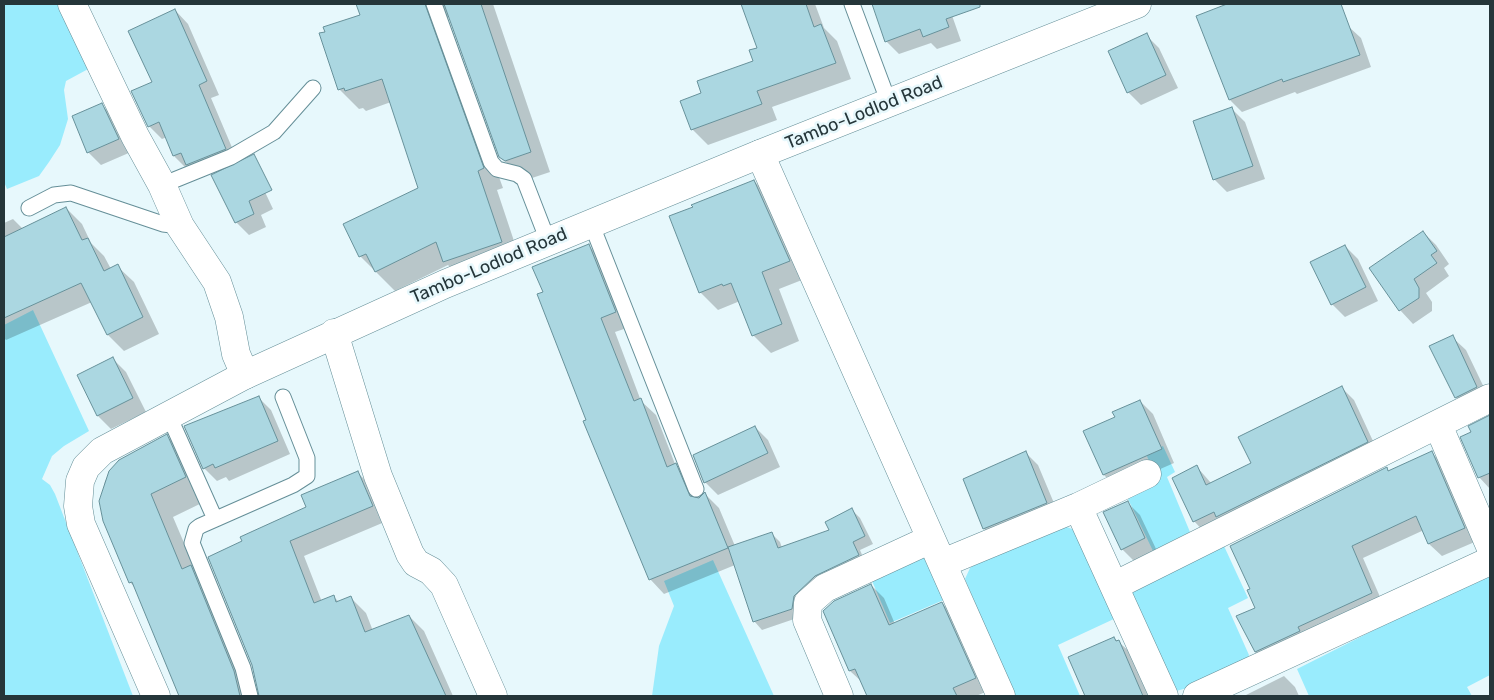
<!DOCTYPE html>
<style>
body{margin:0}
#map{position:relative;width:1494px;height:700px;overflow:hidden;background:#e7f8fc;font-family:Rubik,sans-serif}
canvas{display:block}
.frame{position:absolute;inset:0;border:5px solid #25363a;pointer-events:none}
</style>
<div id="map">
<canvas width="1494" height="700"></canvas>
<div class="frame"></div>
</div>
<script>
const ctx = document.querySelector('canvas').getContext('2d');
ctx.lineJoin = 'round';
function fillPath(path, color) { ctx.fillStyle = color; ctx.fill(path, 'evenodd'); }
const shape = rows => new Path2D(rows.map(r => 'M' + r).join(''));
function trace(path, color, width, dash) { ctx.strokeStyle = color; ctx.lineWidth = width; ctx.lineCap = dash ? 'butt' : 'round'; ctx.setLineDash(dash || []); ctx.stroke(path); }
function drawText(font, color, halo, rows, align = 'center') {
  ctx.font = font + ' Rubik,sans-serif'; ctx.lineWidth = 5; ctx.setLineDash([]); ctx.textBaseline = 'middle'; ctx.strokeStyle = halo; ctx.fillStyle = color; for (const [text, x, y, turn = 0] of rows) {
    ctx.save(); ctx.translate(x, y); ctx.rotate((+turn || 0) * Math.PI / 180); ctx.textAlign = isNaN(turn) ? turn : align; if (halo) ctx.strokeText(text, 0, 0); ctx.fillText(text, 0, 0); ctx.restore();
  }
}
fillPath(shape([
 [4,4,60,4,90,68,66,81,64,90,68,119,60,145,49,162,39,176,7,189,4,182],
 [33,310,89,431,64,446,52,456,42,479,50,485,55,494,133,696,4,696,4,325],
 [1163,446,1175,472,1167,477,1190,532,1153,551,1127,497,1158,482,1146,454],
 [1064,526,1075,530,1116,618,1058,645,1080,696,1014,696,965,579,970,568,974,565],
 [1224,546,1248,598,1228,608,1249,655,1247,659,1191,687,1176,691,1131,592],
 [925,556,946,599,890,623,872,581],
 [713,560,774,696,652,696,659,646,674,606,664,581],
 [1483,575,1490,577,1490,675,1467,687,1472,696,1309,696,1297,669]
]), '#99ecfd');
fillPath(shape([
 [358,4,493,4,550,172,526,180,500,157,450,16,446,18,444,27,503,188,497,190,521,262,464,281,448,265,395,291,360,256,420,188,391,102,366,111,363,108,359,109,339,89,362,16],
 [743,4,815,4,824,28,837,41,851,79,772,107,777,120,708,145,692,129,702,94,755,62,759,48],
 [873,4,948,4,961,41,937,49,931,43,899,54,886,41],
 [1231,4,1314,4,1325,34,1348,26,1361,38,1371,67,1297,94,1295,92,1242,112,1230,100,1198,16],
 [175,10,188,24,219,95,211,98,239,164,257,175,273,209,261,215,266,227,249,235,236,222,232,165,187,169,174,156,167,137,162,139,149,126,153,83],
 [1146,35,1159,48,1178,88,1141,105,1128,92],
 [102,105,115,118,131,152,101,165,88,152],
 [1232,109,1245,122,1265,179,1227,192,1214,179],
 [754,181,772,199,807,278,779,289,799,341,771,353,753,335,740,301,718,310,700,292],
 [66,208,82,224,91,243,104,256,111,269,117,266,134,282,159,334,124,351,108,335,92,302,6,340,4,338,4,223,13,219,23,229],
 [1423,232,1436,245,1449,264,1444,268,1449,276,1426,293,1432,302,1432,311,1413,324,1400,310,1371,268],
 [589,246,604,261,630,327,615,332,641,401,656,415,675,464,690,479,699,500,705,494,719,508,735,546,772,534,780,542,782,548,831,531,852,510,860,518,873,544,860,550,866,564,800,617,762,630,754,621,735,565,664,594,650,579,588,421,544,292],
 [1345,246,1358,259,1378,301,1345,317,1332,304,1311,263],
 [1452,337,1466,350,1490,400,1469,411,1456,397],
 [113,359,126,372,146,412,111,429,98,416,79,376],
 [1342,388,1354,400,1379,454,1206,534,1194,521,1197,467,1211,483,1252,464],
 [258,397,271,410,290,454,229,481,226,477,217,481,204,468],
 [1140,401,1153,414,1174,463,1117,488,1104,475,1085,431,1116,418],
 [1490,417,1490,489,1479,477,1470,427],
 [755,427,768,440,780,467,718,495,705,482],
 [167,436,189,459,208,500,173,517,196,571,257,696,181,696,136,589,130,582,101,501,105,481,117,463],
 [1026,453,1038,465,1059,515,997,541,984,529,964,480],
 [1432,453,1444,465,1477,541,1442,556,1429,544,1424,530,1363,558,1384,606,1267,664,1255,652,1238,617,1257,608,1386,469,1390,472],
 [357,472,372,487,387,521,304,556,322,602,334,597,339,602,351,598,366,613,373,631,409,616,424,631,453,696,272,696,261,668,244,542,307,508],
 [1127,502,1140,515,1157,551,1135,562,1122,549],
 [871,585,884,598,895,624,942,603,955,616,988,691,976,696,868,696,862,682,850,671,825,611],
 [1114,638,1130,652,1149,696,1086,696,1069,657],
 [1284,676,1295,687,1299,696,1244,696]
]), '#0003');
const building = shape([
 [356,4,425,4,484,168,478,171,502,242,443,262,436,242,375,272,366,254,359,257,343,224,418,188,382,79,345,91,344,88,338,90,319,33,325,32,323,27,360,15,356,4],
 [444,4,481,4,531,152,505,161,499,157,444,4],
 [741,4,806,4,814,27,821,24,836,63,757,91,762,104,691,130,680,101,701,93,697,81,753,61,749,50,757,48,741,4],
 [872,4,980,4,980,7,946,19,949,27,923,37,920,29,885,42,872,4],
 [1227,4,1341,4,1360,55,1283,82,1282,79,1229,100,1196,16,1227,4],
 [175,9,207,81,199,85,226,149,186,165,181,153,173,156,159,122,148,127,131,91,152,82,128,31,175,9],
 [1147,33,1166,75,1127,93,1108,51,1147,33],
 [102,103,119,139,87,153,72,116,102,103],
 [1232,107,1253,166,1213,180,1193,121,1232,107],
 [254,154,272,190,249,201,254,214,235,223,211,175,254,154],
 [754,180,790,261,762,272,782,324,752,336,731,283,723,286,722,284,699,293,669,216,693,207,691,205,754,180],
 [66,207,82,240,88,238,104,271,118,264,143,317,107,335,81,283,4,318,4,237,66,207],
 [1423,231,1437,251,1431,255,1437,263,1414,279,1419,288,1419,298,1399,311,1369,268,1423,231],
 [589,244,616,312,601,318,634,401,641,398,667,467,676,463,690,496,699,498,705,492,728,548,649,580,583,421,586,420,537,294,543,292,532,267,589,244],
 [1345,245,1366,287,1331,305,1310,262,1345,245],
 [1453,335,1477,387,1455,398,1429,346,1453,335],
 [113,357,133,398,97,416,77,375,113,357],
 [1342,386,1368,442,1216,517,1214,512,1193,522,1172,478,1197,465,1206,485,1251,463,1238,437,1342,386],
 [259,396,278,441,215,468,213,464,203,469,184,426,259,396],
 [1140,400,1162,449,1103,475,1083,431,1115,417,1112,412,1140,400],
 [1490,415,1490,473,1478,478,1460,437,1471,432,1468,426,1490,415],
 [755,426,768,453,704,483,693,455,755,426],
 [167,434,186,477,151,494,182,569,191,565,234,671,240,696,179,696,132,582,129,583,103,521,99,501,109,471,119,460,167,434],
 [1026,451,1047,503,983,529,963,479,1026,451],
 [1432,451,1465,528,1428,544,1416,516,1352,546,1372,593,1298,627,1300,631,1255,652,1236,616,1255,608,1247,590,1250,589,1230,546,1387,467,1388,471,1432,451],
 [358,471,373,506,290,541,314,603,334,595,336,602,351,596,365,632,409,615,446,696,259,696,252,665,208,557,242,541,240,537,306,507,301,495,358,471],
 [1128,501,1145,538,1121,550,1103,512,1128,501],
 [852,508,865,536,853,542,859,555,815,576,794,596,792,609,753,622,728,547,772,532,778,548,829,530,825,522,852,508],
 [871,584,889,625,942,602,976,678,953,688,957,696,867,696,855,669,849,671,823,611,834,601,871,584],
 [1114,637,1116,641,1119,640,1143,696,1085,696,1068,657,1114,637]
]);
fillPath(building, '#abd7e1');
trace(building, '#67919a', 1);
const lane = shape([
 [434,4,491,162,497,169,517,174,524,179,548,241],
 [852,4,889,103],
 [162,185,231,157,274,132,313,88],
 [29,208,54,195,71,193,163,224,180,226],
 [591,223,696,489],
 [169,416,215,519],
 [250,696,243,668,192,543,196,529,200,526,293,485,307,476,307,458,283,397]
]);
const street = shape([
 [72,4,135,136,162,185,180,226,217,282,229,317,236,354,245,375],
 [760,154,1001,696],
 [334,333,378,476,410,554,416,563,431,571,444,585,493,696],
 [1438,425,1490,546],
 [1078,507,1164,696],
 [943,563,1078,507,1147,474],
 [1114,586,1490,398],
 [839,696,807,620,808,603,825,588,931,539],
 [1197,696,1490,561]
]);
const secondary = shape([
 [156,696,81,524,78,506,80,481,86,467,102,451,245,375,445,284,760,154,1137,4]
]);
trace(lane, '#658f98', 17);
trace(street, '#658f98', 29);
trace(secondary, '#658f98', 29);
trace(lane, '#fff', 15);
trace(street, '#fff', 28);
trace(secondary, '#fff', 28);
drawText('18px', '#25363a', '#e7f8fc', [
 ["Tambo-Lodlod Road",864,113,-22],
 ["Tambo-Lodlod Road",489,266,-23]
]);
</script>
